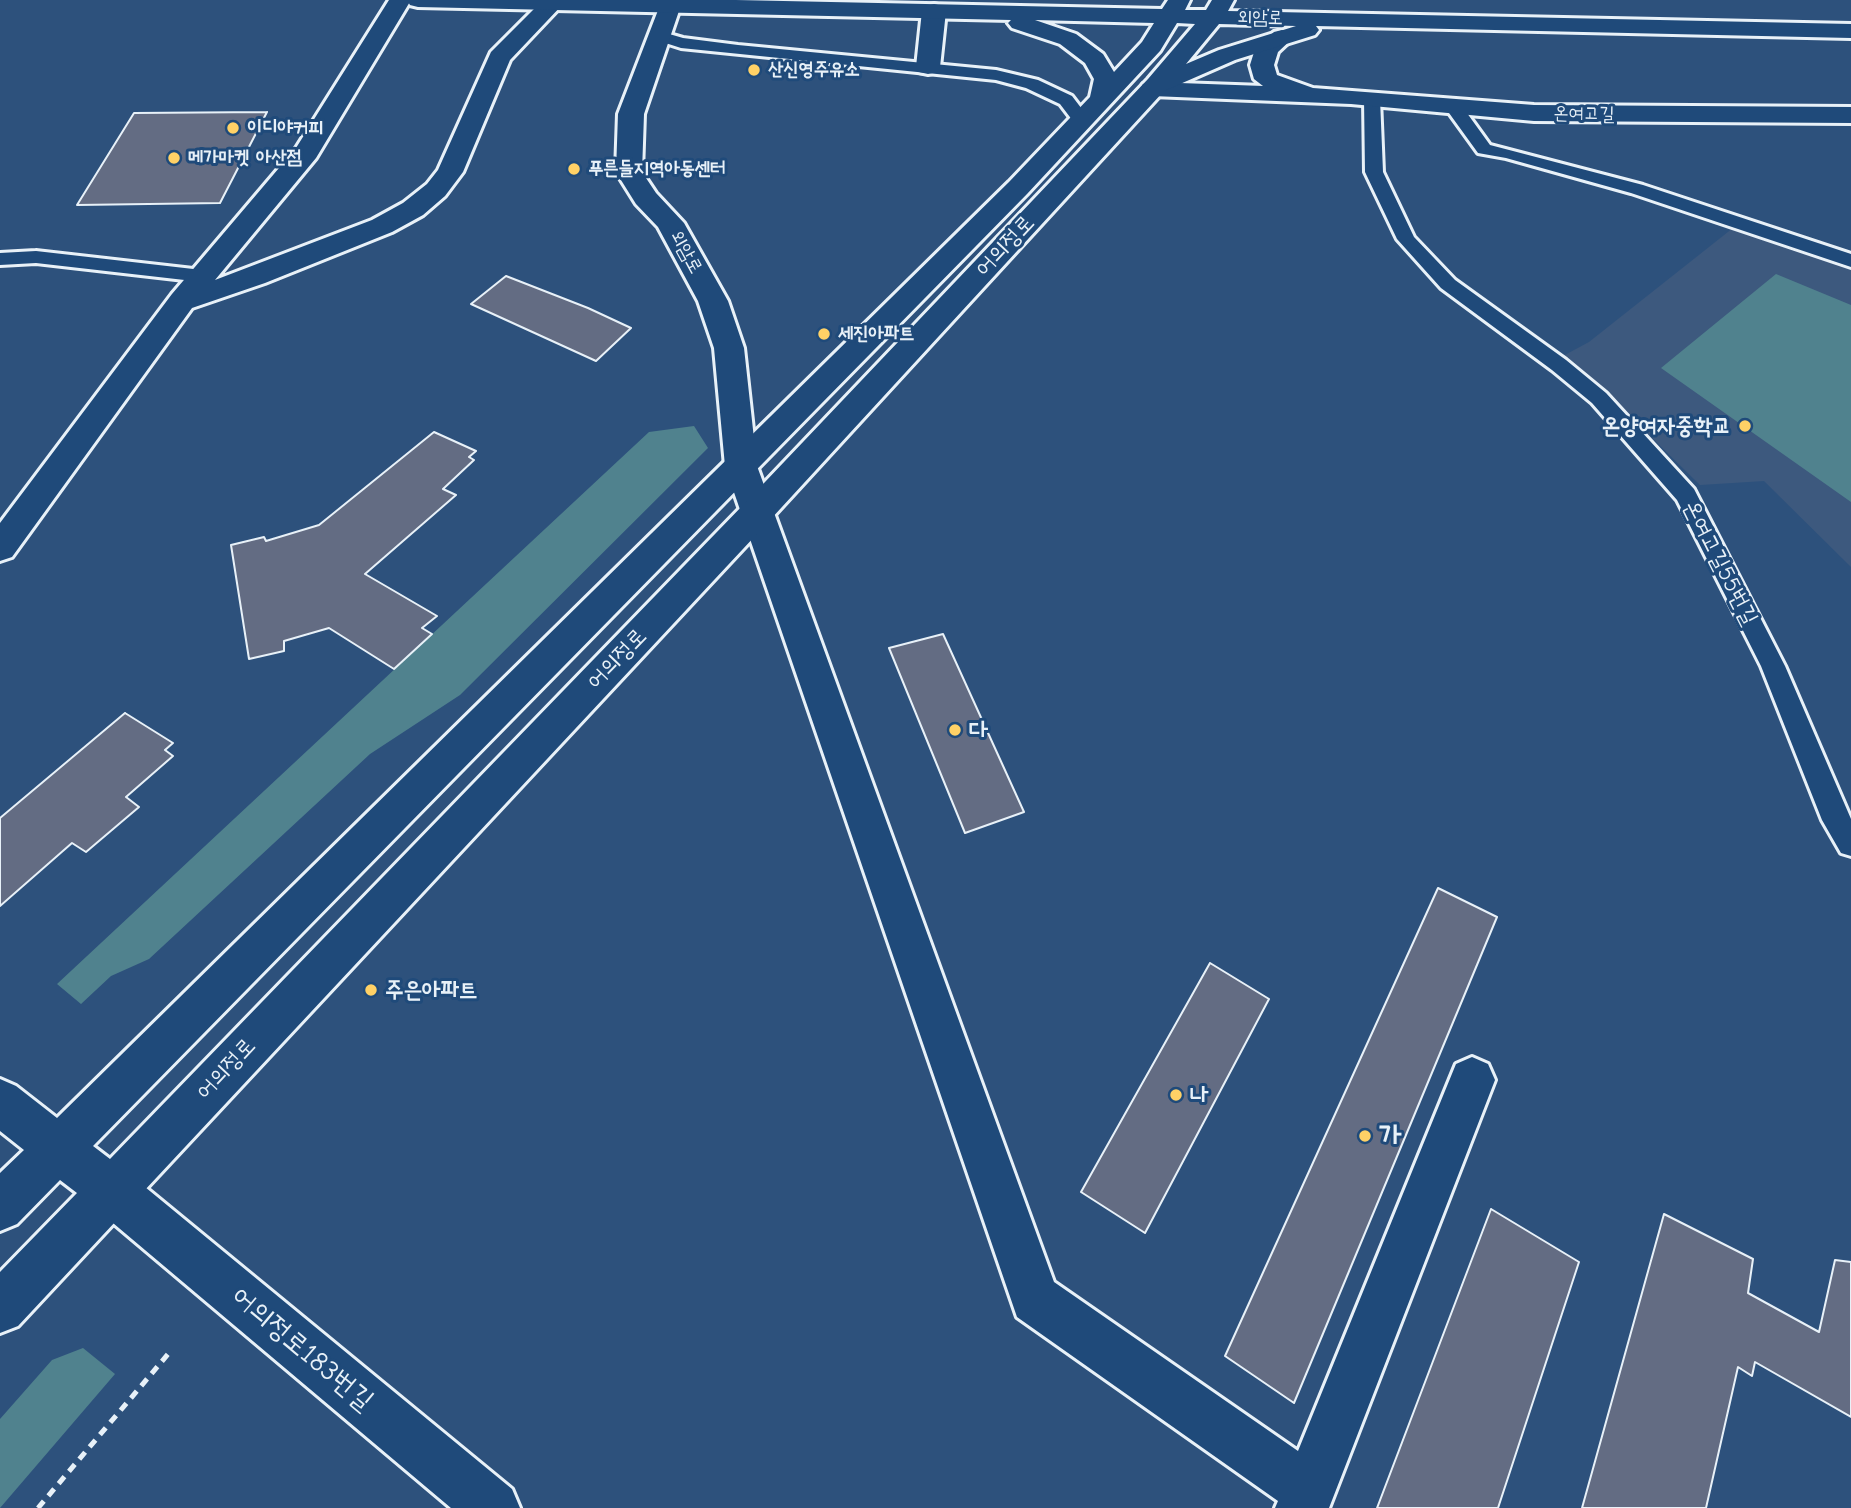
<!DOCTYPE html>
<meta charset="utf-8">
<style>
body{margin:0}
canvas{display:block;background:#2d517c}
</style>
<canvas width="1851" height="1508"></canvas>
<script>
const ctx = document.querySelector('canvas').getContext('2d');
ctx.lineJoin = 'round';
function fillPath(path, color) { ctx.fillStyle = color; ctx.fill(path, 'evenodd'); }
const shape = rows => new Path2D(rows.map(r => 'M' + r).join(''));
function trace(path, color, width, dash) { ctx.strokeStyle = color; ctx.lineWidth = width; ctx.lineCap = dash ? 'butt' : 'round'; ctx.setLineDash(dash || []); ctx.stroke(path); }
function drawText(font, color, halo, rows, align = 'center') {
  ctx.font = font + ' "Comic Neue","Poor Story",sans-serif'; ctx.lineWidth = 6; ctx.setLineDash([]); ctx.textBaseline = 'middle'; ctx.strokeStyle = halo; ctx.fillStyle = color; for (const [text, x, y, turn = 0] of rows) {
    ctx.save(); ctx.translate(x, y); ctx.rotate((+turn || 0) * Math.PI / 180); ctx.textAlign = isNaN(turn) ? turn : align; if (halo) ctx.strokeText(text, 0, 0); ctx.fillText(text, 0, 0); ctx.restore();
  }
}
fillPath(shape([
 [1733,228,1851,268,1851,567,1764,481,1700,485,1584,371,1563,356,1589,342]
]), '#3d597e');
fillPath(shape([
 [1776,274,1851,305,1851,502,1661,368],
 [694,426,708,448,460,695,370,754,149,959,111,976,81,1004,57,984,649,432],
 [83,1348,115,1374,0,1508,0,1419,52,1360]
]), '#50828e');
const building = shape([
 [267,112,220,203,77,205,134,113,267,112],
 [506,276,588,308,631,328,596,361,471,304,506,276],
 [434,432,476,451,469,457,474,460,443,489,456,495,365,574,437,616,422,628,432,634,394,669,329,628,284,641,284,651,249,659,231,545,264,537,266,541,319,525,434,432],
 [943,634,1024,812,965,833,889,648,943,634],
 [125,713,173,743,165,750,173,756,126,797,139,807,86,852,72,843,0,906,0,818,125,713],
 [1438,888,1497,917,1294,1403,1225,1356,1438,888],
 [1210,963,1269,999,1145,1233,1081,1192,1210,963],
 [1491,1209,1579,1262,1498,1508,1377,1508,1491,1209],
 [1664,1214,1753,1259,1748,1293,1819,1332,1835,1260,1851,1262,1851,1417,1755,1362,1752,1376,1738,1367,1706,1508,1582,1508,1664,1214]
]);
fillPath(building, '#636c83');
trace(building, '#e8f1f8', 2);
const lane = shape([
 [659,31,683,38,738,45,996,70,1038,80,1072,96,1091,121,1082,126,1076,125,1060,104,1026,88,996,80,681,48,653,39,651,36,659,31],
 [1372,94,1380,99,1383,172,1414,237,1455,280,1566,360,1606,393,1694,489,1785,666,1851,819,1851,856,1841,853,1822,820,1761,666,1677,500,1592,403,1552,370,1441,288,1397,239,1365,172,1364,99,1372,94],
 [1453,101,1459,102,1490,145,1643,185,1851,254,1851,267,1631,193,1506,158,1478,153,1444,106,1453,101],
 [36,251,202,270,209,272,212,276,209,280,202,282,36,263,0,265,0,253,36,251]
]);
const street = shape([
 [389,0,411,0,316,158,215,280,372,220,403,203,427,184,438,170,491,52,543,0,562,0,564,3,510,60,463,172,445,196,423,215,392,232,265,283,192,308,12,557,0,561,0,523,172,294,296,148,389,0],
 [662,0,677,0,681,5,644,114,642,172,656,193,684,223,728,301,744,348,757,466,1054,1282,1298,1451,1456,1064,1472,1057,1488,1064,1495,1080,1329,1508,1275,1508,1278,1501,1017,1317,725,466,714,348,698,301,658,227,636,204,616,172,618,114,662,0],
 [934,4,942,6,946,11,940,67,937,72,928,74,919,72,916,67,922,11,926,6,934,4],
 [1282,30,1290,32,1294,37,1278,52,1274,65,1277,75,1313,88,1534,105,1851,107,1851,123,1534,121,1351,104,1152,96,1143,94,1140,89,1143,84,1152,82,1263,86,1254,79,1250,65,1255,49,1274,32,1282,30],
 [111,1166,128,1173,512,1489,520,1508,451,1508,94,1207,87,1190,94,1173,111,1166]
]);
const secondary = shape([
 [407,0,736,0,1162,9,1168,0,1190,0,1185,10,1206,10,1212,0,1234,0,1228,11,1851,24,1851,38,1316,26,1319,30,1315,35,1235,60,1164,91,770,520,18,1326,0,1333,0,1272,77,1193,60,1180,17,1224,0,1231,0,1173,24,1150,0,1131,0,1079,16,1086,57,1118,1009,182,1090,97,1094,79,1085,63,1060,44,1012,28,1008,23,1011,20,418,7,410,5,407,0],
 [1035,20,1154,23,1142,42,1114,72,1103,54,1076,34,1035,20],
 [1177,23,1195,24,1148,79,746,502,110,1159,93,1146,1027,194,1160,51,1177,23],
 [1219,24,1296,26,1219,50,1186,64,1219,24]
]);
trace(lane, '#e8f1f8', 6);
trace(street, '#e8f1f8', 6);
trace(secondary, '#e8f1f8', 6);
trace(shape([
 [38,1508,169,1353]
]), '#e8f1f8', 5, [9, 7]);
fillPath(lane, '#1f4a7a');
fillPath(street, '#1f4a7a');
fillPath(secondary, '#1f4a7a');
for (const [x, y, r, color] of [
 [754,70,7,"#ffd166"],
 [233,128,7,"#ffd166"],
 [174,158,7,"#ffd166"],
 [574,169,7,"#ffd166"],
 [824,334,7,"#ffd166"],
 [1745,426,7,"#ffd166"],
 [955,730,7,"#ffd166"],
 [371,990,7,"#ffd166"],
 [1176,1095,7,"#ffd166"],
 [1365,1136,7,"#ffd166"]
]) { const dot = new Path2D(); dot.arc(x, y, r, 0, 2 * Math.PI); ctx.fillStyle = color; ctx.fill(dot); trace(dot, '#1f4a7a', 2.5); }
drawText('19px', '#e8f1f8', '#1f4a7a', [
 ["외암로",1260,18,1],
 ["온여고길",1584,114,1],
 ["외암로",686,252,61]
]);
drawText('bold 19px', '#e8f1f8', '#1f4a7a', [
 ["산신영주유소",768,70],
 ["이디야커피",247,128],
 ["메가마켓 아산점",188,158],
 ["푸른들지역아동센터",588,169],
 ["세진아파트",838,334]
], 'left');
drawText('23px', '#e8f1f8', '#1f4a7a', [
 ["어의정로",1005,246,-47],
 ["온여고길55번길",1720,563,63],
 ["어의정로",617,659,-46],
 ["어의정로",226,1069,-47]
]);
drawText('bold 23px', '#e8f1f8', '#1f4a7a', [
 ["온양여자중학교",1731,426,"right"],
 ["다",969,730],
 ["주은아파트",385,990],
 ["나",1190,1095]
], 'left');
drawText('bold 28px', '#e8f1f8', '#1f4a7a', [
 ["가",1379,1136]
], 'left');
drawText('28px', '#e8f1f8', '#1f4a7a', [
 ["어의정로183번길",302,1349,40]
]);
</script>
